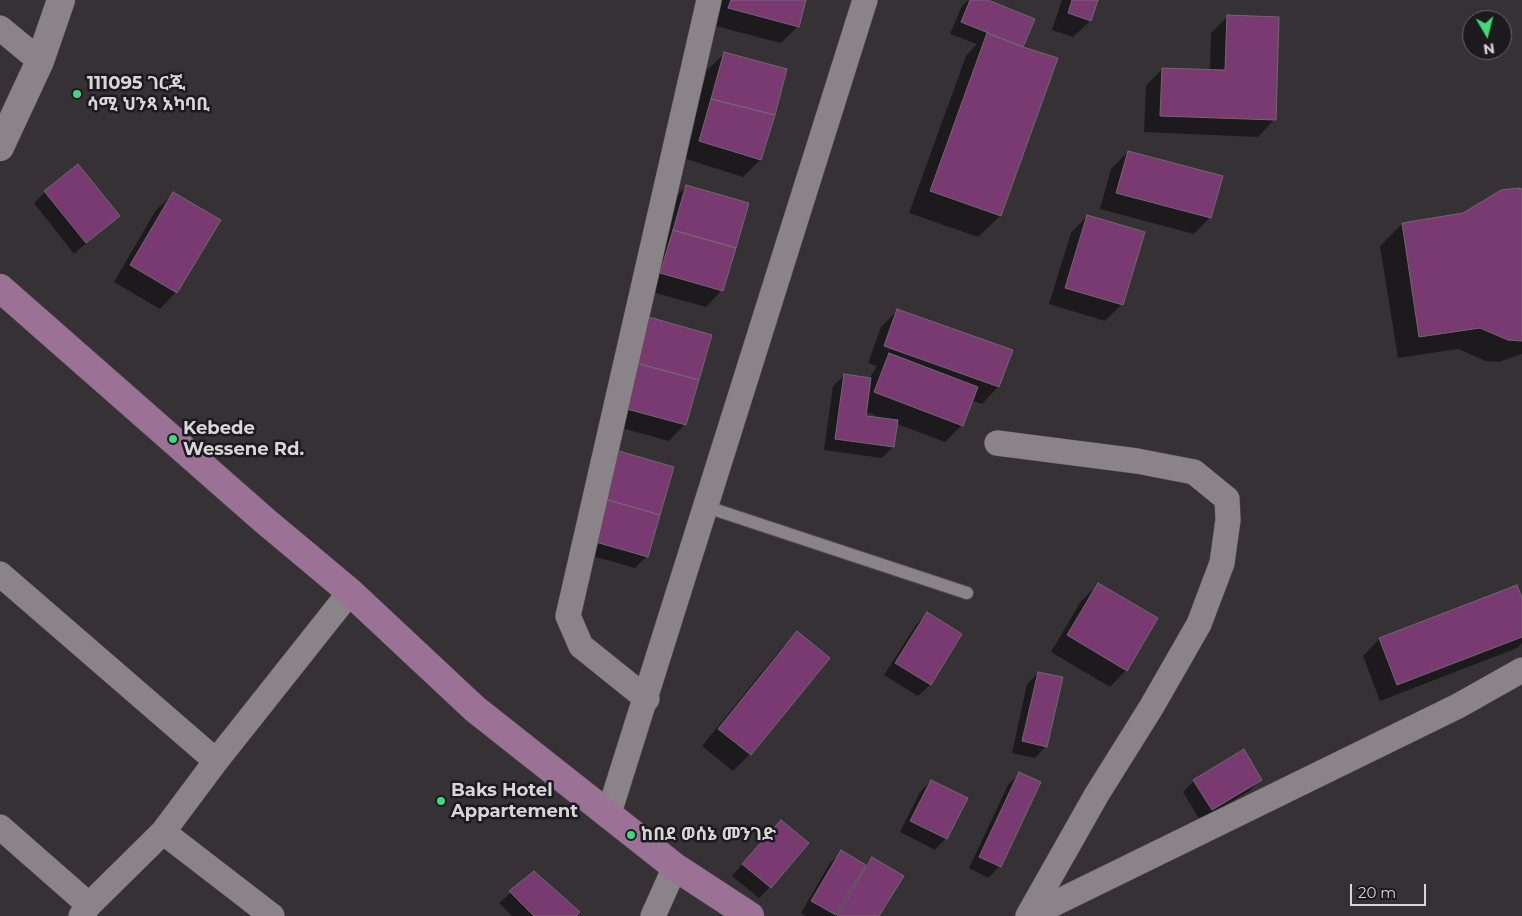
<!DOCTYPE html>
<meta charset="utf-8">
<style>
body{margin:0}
#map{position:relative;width:1522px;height:916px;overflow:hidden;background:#363135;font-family:Montserrat,sans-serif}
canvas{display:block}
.north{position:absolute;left:1462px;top:10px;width:50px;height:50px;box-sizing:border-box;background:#1c1a1c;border:1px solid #686568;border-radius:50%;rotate:172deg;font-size:14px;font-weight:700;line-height:20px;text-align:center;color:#d9d6d9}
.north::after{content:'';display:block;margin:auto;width:18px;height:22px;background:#42d77b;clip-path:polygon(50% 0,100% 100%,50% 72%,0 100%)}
.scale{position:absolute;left:1350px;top:884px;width:76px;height:22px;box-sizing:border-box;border:2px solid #d9d6d9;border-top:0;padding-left:6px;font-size:15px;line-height:18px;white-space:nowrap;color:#d9d6d9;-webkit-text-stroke:4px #1c1a1c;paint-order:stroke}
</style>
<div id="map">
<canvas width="1522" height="916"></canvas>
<div class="north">N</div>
<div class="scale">20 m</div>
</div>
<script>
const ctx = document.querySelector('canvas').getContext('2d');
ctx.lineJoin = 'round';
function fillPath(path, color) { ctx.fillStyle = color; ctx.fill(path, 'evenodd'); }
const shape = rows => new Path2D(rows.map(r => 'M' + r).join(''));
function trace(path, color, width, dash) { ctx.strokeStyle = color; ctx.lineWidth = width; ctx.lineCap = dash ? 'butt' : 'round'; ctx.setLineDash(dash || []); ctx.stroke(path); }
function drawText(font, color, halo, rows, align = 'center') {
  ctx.font = font + ' Montserrat,"Noto Sans Ethiopic",sans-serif'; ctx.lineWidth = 5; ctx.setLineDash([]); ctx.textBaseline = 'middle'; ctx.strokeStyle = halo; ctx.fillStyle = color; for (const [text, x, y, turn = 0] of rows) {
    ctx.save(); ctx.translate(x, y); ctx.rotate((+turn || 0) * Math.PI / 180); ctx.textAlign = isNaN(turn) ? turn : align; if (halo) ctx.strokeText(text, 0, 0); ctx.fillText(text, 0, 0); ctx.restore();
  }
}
fillPath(shape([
 [719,0,805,0,798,26,781,43,712,25],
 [968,0,985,0,1033,20,1021,49,1000,216,978,237,909,213,966,56,977,44,950,34,962,6],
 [1062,0,1097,0,1090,21,1073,37,1052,30],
 [1228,16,1274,120,1258,137,1144,132,1146,86,1162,69,1210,71,1211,33],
 [724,54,786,70,760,160,743,177,683,158,707,70],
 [1128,152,1210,217,1194,234,1100,209,1111,169],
 [686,187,722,290,706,307,645,290,669,203],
 [1522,190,1522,354,1499,362,1486,361,1458,349,1398,358,1380,246,1402,224,1463,214],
 [45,192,118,216,74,254,34,203],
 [173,194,176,292,160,309,114,282,156,210],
 [1087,216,1122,304,1105,321,1049,304,1071,233],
 [898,310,1011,351,998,387,982,404,971,400,962,425,945,442,897,424,893,447,882,458,824,450,833,386,845,375,869,379,877,366,868,363,881,327],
 [866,412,882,418,865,417],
 [710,335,685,424,669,441,607,424],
 [673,468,646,557,635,568,575,551],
 [1098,585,1126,670,1110,687,1051,652,1081,601],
 [1516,587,1522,602,1522,643,1517,648,1380,701,1363,656,1379,639],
 [927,613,961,634,930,685,918,696,884,675,916,625],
 [797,633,750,754,733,771,702,746,780,650],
 [1038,673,1046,746,1035,758,1012,753,1027,684],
 [1020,773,1000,866,988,878,969,868,1008,785],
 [1260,780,1249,791,1200,820,1183,792,1194,781],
 [931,781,946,838,935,850,900,832,920,792],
 [781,821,770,887,759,898,732,876],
 [841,852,865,866,872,858,878,916,806,916,801,913,830,863],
 [534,873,575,916,512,916,499,903]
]), '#0007');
const building = shape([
 [731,0,806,0,799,27,728,8,731,0],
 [970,0,988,0,1035,19,1023,47,961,22,970,0],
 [1072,0,1098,0,1091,21,1068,13,1072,0],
 [1227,15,1279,17,1276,120,1160,116,1162,68,1225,70,1227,15],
 [987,33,1023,47,1058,58,1001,216,930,191,987,33],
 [724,52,787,69,775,115,711,99,724,52],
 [711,99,775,115,761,160,699,141,711,99],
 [1128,151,1223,176,1211,218,1116,193,1128,151],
 [78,164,120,216,86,243,44,191,78,164],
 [686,185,749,203,736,248,673,230,686,185],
 [1519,188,1522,189,1522,341,1508,340,1480,328,1419,337,1402,223,1463,213,1501,190,1519,188],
 [173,192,221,220,177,293,130,265,173,192],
 [1087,215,1145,232,1123,305,1065,288,1087,215],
 [673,230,736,248,723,291,660,273,673,230],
 [897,309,1013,350,999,387,884,346,897,309],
 [649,317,712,335,699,380,636,363,649,317],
 [889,353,978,387,963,426,874,392,889,353],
 [636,363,699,380,686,425,623,408,636,363],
 [844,374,871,378,866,416,898,420,894,447,835,439,844,374],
 [612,449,674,467,660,515,598,497,612,449],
 [598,497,660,515,648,557,585,539,598,497],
 [1098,583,1158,618,1127,671,1067,635,1098,583],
 [1517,585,1522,598,1522,637,1397,685,1379,638,1517,585],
 [927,612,962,634,931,685,895,663,927,612],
 [797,631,830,658,751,755,718,729,797,631],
 [1038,672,1063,677,1047,747,1022,741,1038,672],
 [1244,749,1262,780,1212,810,1193,780,1244,749],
 [1019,772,1041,782,1001,867,979,857,1019,772],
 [931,780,968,798,947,839,910,821,931,780],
 [781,820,809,843,771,888,742,864,781,820],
 [841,850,866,865,836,915,811,901,841,850],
 [872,857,904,876,879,916,837,916,872,857],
 [534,871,580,912,576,916,534,916,509,891,534,871]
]);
fillPath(building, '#793a71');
trace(building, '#6f696e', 1);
const service = shape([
 [707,507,967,593]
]);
const minor = shape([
 [0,28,40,61],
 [997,443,1137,461,1194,472,1227,499,1228,520,1222,563,1199,624,1152,706,1097,794,1028,916],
 [0,574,216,761],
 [647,699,581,646,568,616,709,0],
 [608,816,865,0],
 [0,827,89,905],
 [163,832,272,916],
 [81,916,89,905,163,832,216,761,350,592],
 [653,916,675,867],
 [1029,916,1458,706,1522,670]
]);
const tertiary = shape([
 [0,147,40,61,61,0]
]);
const primary = shape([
 [0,288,264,520,350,592,475,709,675,867,750,916]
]);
trace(service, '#524e52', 14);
trace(minor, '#524e52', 26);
trace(tertiary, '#524e52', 29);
trace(primary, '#524e52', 29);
trace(service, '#8a8489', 12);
trace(minor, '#8a8489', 25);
trace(tertiary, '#8a8489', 28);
trace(primary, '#9b7296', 28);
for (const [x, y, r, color] of [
 [77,94,5,"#42d77b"],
 [173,439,5,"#42d77b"],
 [441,801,5,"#42d77b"],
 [631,835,5,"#42d77b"]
]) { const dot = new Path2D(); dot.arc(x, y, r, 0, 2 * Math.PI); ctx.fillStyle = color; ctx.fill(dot); trace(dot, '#1c1a1c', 2); }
drawText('bold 18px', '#d9d6d9', '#1c1a1c', [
 ["111095 ገርጂ",87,84],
 ["ሳሚ ህንጻ አካባቢ",87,105],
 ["Kebede",183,429],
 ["Wessene Rd.",183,450],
 ["Baks Hotel",451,791],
 ["Appartement",451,812],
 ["ከበደ ወሰኔ መንገድ",641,835]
], 'left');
</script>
